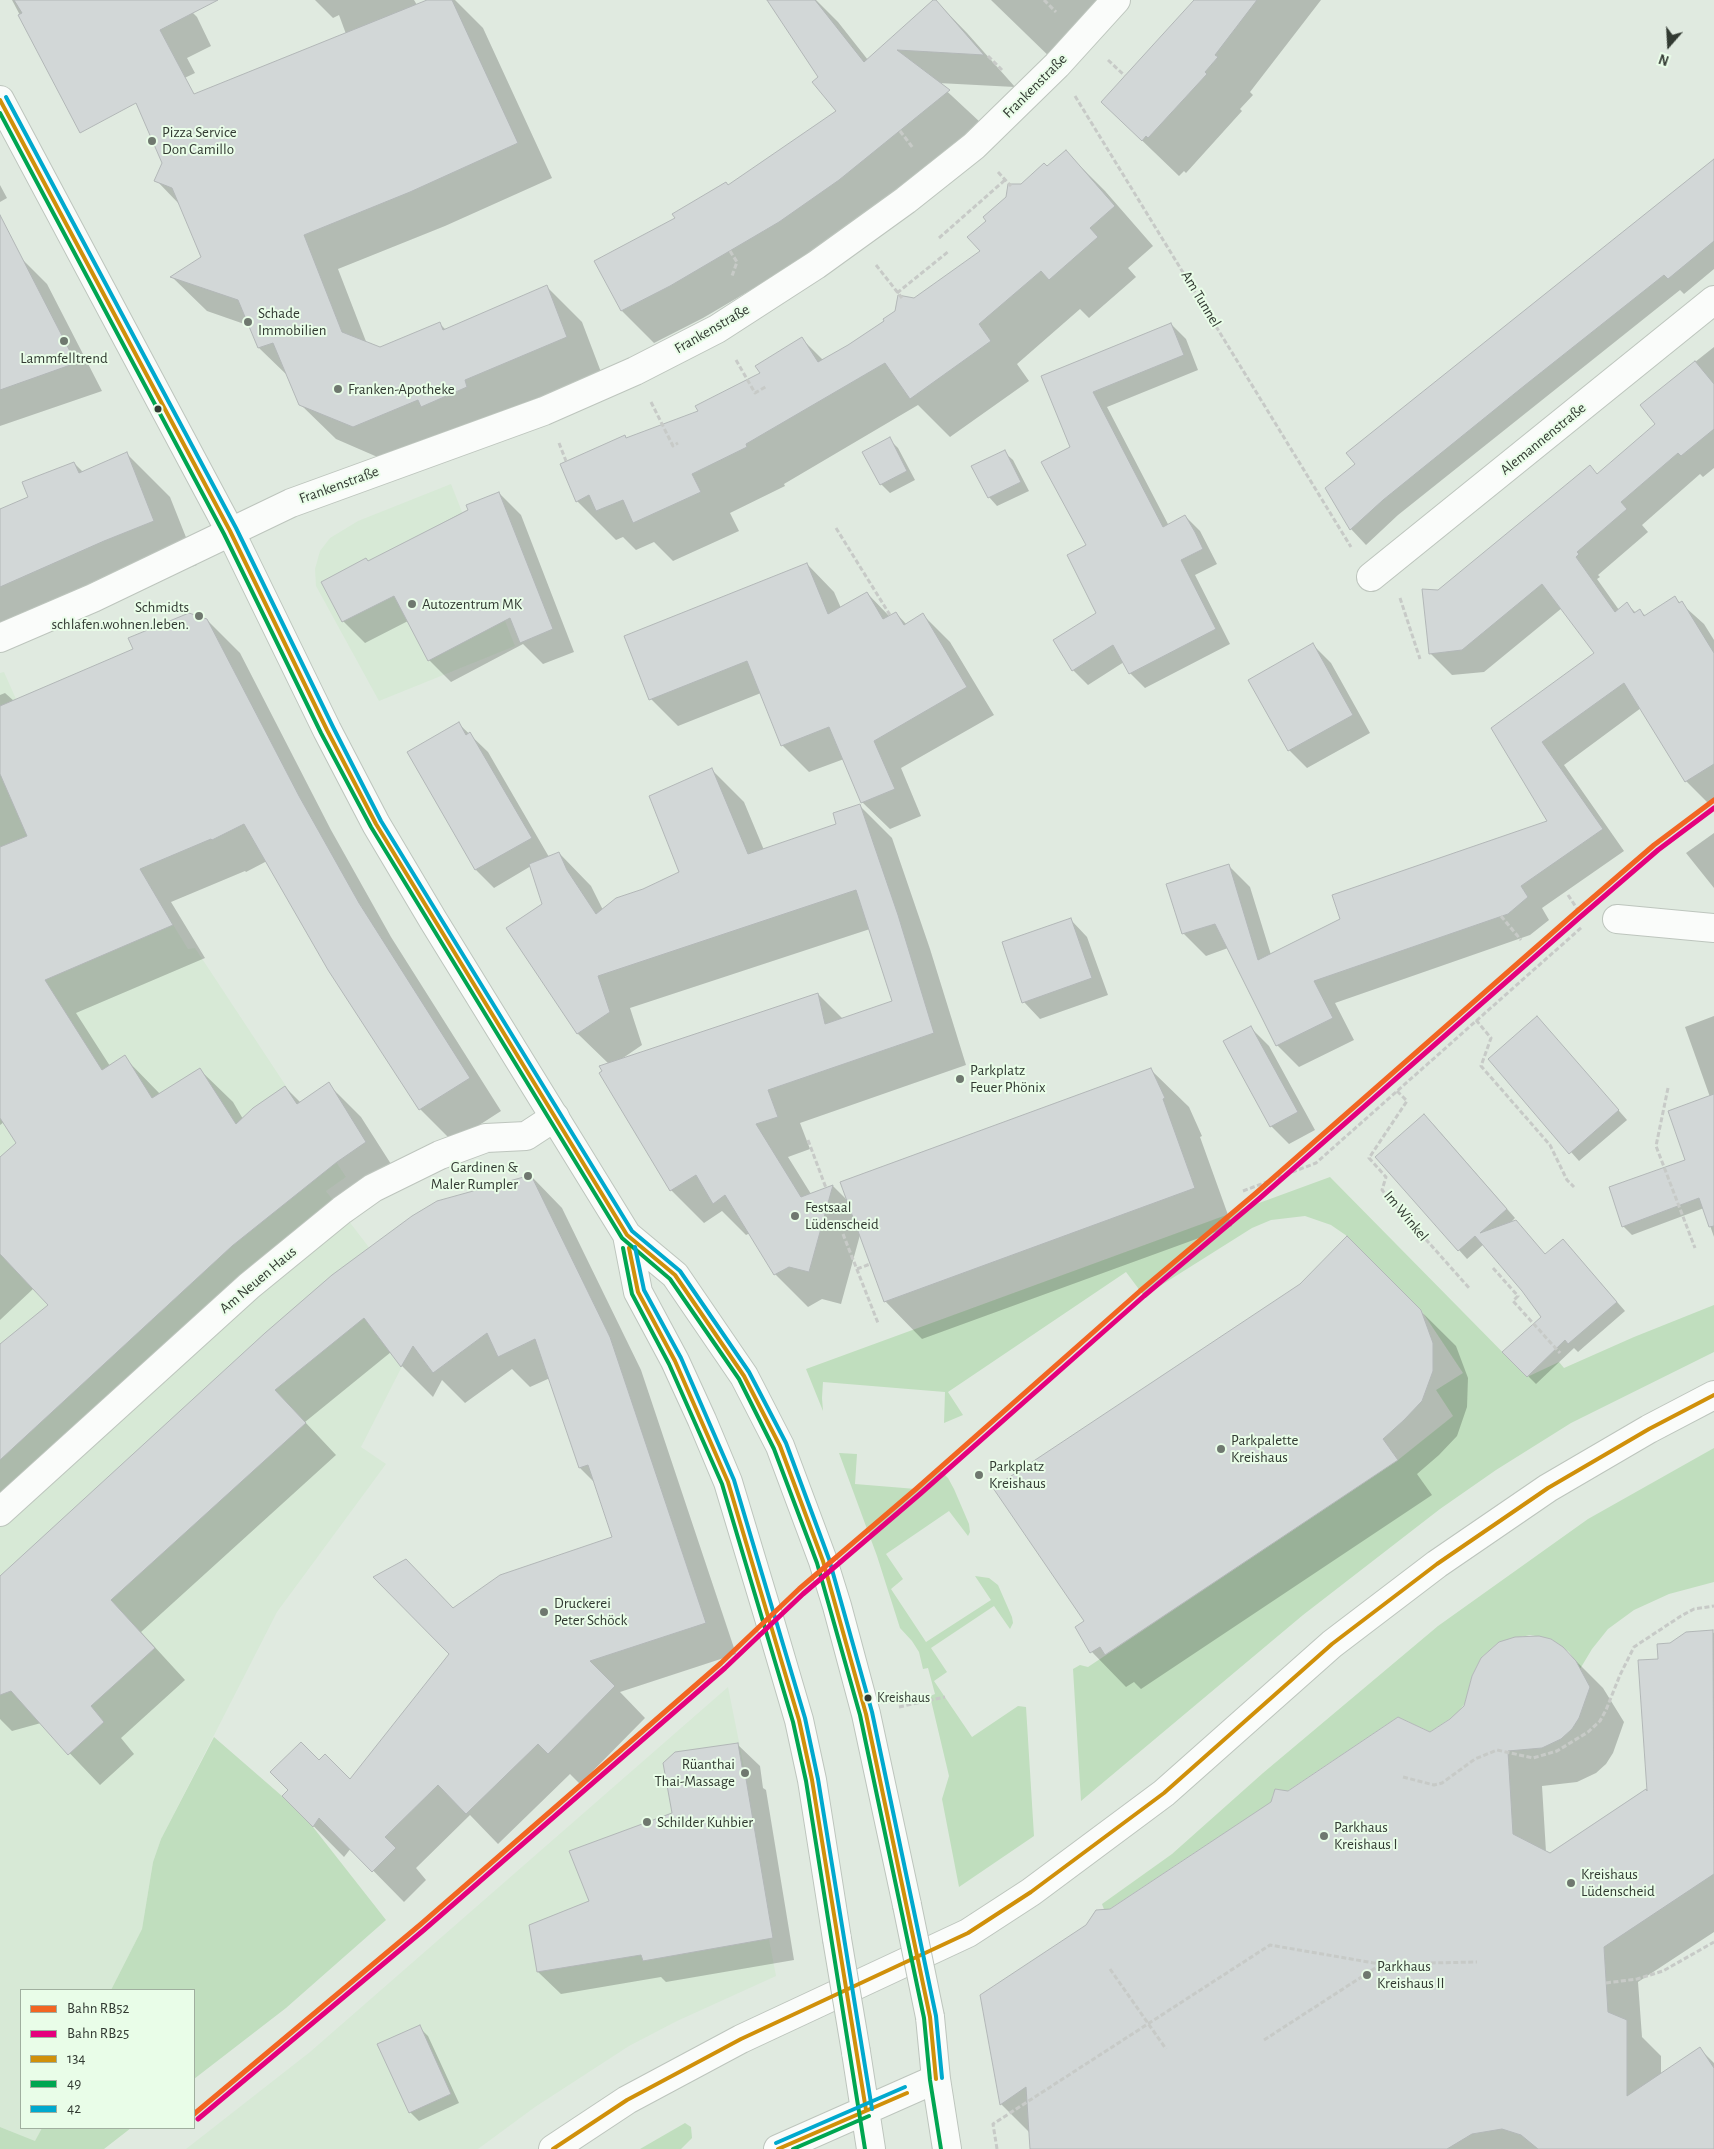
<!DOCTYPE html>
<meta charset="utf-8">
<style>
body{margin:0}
#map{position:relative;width:1714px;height:2149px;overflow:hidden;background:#e0eae0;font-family:"Alegreya Sans",sans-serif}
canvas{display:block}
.legend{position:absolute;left:20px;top:1989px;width:175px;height:140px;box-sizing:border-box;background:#e9fde8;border:1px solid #a0af9f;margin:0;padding:6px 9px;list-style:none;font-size:15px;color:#323a32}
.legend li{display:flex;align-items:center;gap:10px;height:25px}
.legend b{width:25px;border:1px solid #a0af9f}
.north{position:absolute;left:1644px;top:20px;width:50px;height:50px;-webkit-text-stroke:4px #e9fde8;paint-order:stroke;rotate:199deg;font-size:14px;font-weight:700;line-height:20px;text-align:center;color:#323a32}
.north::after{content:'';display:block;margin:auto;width:18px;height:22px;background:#323a32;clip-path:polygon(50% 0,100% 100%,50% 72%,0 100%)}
</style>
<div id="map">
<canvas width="1714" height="2149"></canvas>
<ul class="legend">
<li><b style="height:6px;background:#f26522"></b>Bahn RB52</li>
<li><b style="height:6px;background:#e5007d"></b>Bahn RB25</li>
<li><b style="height:6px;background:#d0900a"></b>134</li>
<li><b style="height:6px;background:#00a651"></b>49</li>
<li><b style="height:6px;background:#00a9ce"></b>42</li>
</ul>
<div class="north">N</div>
</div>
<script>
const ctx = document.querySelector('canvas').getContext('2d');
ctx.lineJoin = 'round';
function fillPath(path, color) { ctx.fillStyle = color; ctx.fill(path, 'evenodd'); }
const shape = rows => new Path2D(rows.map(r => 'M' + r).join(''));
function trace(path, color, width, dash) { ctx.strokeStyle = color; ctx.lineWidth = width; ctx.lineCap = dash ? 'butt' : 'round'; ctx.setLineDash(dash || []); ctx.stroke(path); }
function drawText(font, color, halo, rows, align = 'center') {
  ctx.font = font + ' "Alegreya Sans",sans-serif'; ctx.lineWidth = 4; ctx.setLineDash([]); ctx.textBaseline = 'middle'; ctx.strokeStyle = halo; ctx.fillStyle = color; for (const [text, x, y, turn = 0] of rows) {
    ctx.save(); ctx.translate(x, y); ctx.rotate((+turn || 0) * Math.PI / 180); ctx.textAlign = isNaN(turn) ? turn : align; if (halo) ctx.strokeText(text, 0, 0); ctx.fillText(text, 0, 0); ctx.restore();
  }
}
fillPath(shape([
 [451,484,515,646,379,701,316,586,315,569,320,551,330,538,358,521],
 [87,669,167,857,139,869,188,949,195,948,346,1177,326,1191,425,1321,361,1447,386,1464,277,1612,161,1839,153,1862,142,1929,111,1990,21,1990,21,2128,42,2128,35,2142,0,2127,0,673,4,672,16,699],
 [728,1687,744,1767,773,1938,769,1939,776,1976,677,2021,629,2046,535,2107,478,2149,186,2149,310,2052]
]), '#d7e9d6');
fillPath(shape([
 [1330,1177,1527,1377,1559,1362,1564,1368,1634,1337,1714,1305,1714,1352,1571,1423,1496,1470,1440,1509,1303,1615,1081,1801,1073,1669,1080,1665,1088,1667,1398,1460,1453,1416,1436,1390,1463,1373,1421,1310,1347,1236,1331,1225,1305,1216,1271,1220,1252,1228,1144,1296,1126,1272,948,1392,963,1415,944,1423,945,1392,823,1382,822,1398,823,1411,806,1369],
 [1714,1448,1714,1582,1669,1594,1634,1610,1608,1629,1592,1649,1580,1669,1569,1652,1551,1639,1530,1635,1499,1642,1481,1658,1472,1676,1465,1703,1457,1714,1430,1732,1398,1717,1286,1792,1276,1789,1272,1797,1273,1801,1105,1912,1102,1904,1172,1854,1263,1773,1438,1626,1588,1519],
 [839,1453,857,1454,855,1484,916,1489,939,1469,948,1478,954,1489,969,1524,970,1532,968,1536,949,1511,886,1554,903,1579,891,1589,926,1642,991,1600,975,1576,989,1578,998,1585,1012,1617,1013,1623,1010,1629,994,1606,931,1648,947,1672,934,1681,972,1737,1018,1706,1026,1707,1034,1836,959,1887,942,1799,949,1776,930,1696,935,1694,928,1668,923,1669,919,1652,912,1641,900,1628,877,1556],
 [214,1737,282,1796,313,1827,386,1920,286,2008,194,2079,194,1990,111,1990,142,1929,153,1862,161,1839],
 [685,2123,691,2127,692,2138,681,2149,640,2149],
 [0,2127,35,2141,42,2128,131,2128,104,2149,0,2149]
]), '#c0debe');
fillPath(shape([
 [12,0,180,0,197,17,211,46,187,58,195,73,90,123,62,95],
 [315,0,414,0,417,5,430,0,455,0,483,28,552,178,445,226,338,269,367,344,380,349,439,323,446,330,547,287,582,322,601,372,389,462,336,439,300,404,289,377,259,348,250,326,207,311,172,277,203,257,181,206,156,180,346,34,339,15,333,18],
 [791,0,816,0,838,22,868,60,935,0,967,33,1015,87,938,83,981,123,872,212,812,254,703,318,654,343,622,311,677,218,729,187,838,112],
 [991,0,1115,0,1057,64],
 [1196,0,1321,0,1250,92,1253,95,1240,109,1242,111,1186,173,1184,171,1179,176,1102,102],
 [1066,152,1105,191,1153,246,1128,268,1136,277,1089,318,1080,309,1017,364,1029,381,950,437,918,405,784,484,785,486,730,513,739,531,673,561,654,542,636,550,623,537,616,540,577,501,627,439,700,412,761,374,802,339,824,361,849,346,982,251,988,221,1022,185,1047,168],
 [1714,160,1714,269,1684,294,1680,290,1398,515,1366,545,1351,529,1356,464,1348,453],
 [0,185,7,198,0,202],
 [20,257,47,284,102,391,0,426,0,267],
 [1171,324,1186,339,1198,370,1107,407,1169,526,1185,516,1200,531,1217,564,1195,575,1230,644,1145,688,1130,673,1124,662,1088,685,1073,670,1098,613,1088,546,1072,448,1042,376],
 [1714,347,1714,468,1703,477,1700,474,1642,525,1648,532,1598,575,1600,577,1597,579,1619,610,1627,604,1636,613,1640,611,1646,616,1675,598,1704,624,1714,640,1714,799,1708,803,1686,781,1641,708,1564,765,1624,851,1542,908,1549,920,1530,935,1335,1003,1354,1040,1299,1067,1277,1045,1228,948,1206,956,1184,934,1168,884,1228,865,1250,887,1271,955,1549,822,1493,728,1596,653,1562,608,1484,672,1452,675,1430,653,1439,591,1598,475,1656,424,1641,405],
 [889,439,898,448,915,480,890,493,881,484],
 [1004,452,1013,460,1029,491,997,506,989,497],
 [126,453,170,497,197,565,147,583,0,647,0,510,30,498,74,463,83,472],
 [499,493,521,515,574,652,543,664,523,644,451,682,429,660,408,621,365,643,343,621,369,562],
 [807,564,834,592,841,608,867,593,890,617,896,613,907,625,923,615,950,642,994,715,901,768,921,816,890,829,862,802,844,759,809,772,782,745,761,693,678,726,651,699],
 [207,620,240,653,331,830,391,937,501,1111,453,1142,420,1109,267,861,246,872,245,871,171,902,205,958,76,1013,110,1066,124,1057,160,1094,200,1070,233,1102,243,1119,285,1087,301,1103,328,1084,361,1117,398,1175,369,1195,0,1521,0,1346,50,1305,34,1288,0,1320,0,1159,17,1143,4,1122,0,1125,0,695,5,693,14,701],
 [1313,645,1331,663,1370,733,1307,768,1289,750],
 [459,724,488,752,549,857,559,853,591,886,603,910,680,872,711,769,744,802,764,850,838,825,860,806,892,838,930,949,966,1065,800,1123,810,1149,788,1157,811,1194,833,1186,848,1201,1151,1070,1189,1107,1202,1136,1200,1137,1232,1226,922,1339,885,1301,860,1235,841,1304,822,1299,808,1307,775,1274,750,1233,746,1235,722,1211,704,1223,671,1190,601,1073,609,1064,578,1034,508,929,543,905,531,866,494,888,476,870,408,753],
 [870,929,893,1002,843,1019,818,994,620,1060,642,1045,630,1008],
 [1714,833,1714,888,1686,853],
 [1071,920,1087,937,1108,995,1040,1019,1024,1002],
 [1714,1016,1714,1237,1704,1208,1632,1235,1623,1226,1687,1161,1710,1097,1685,1027],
 [1545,1026,1627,1120,1579,1161,1489,1059],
 [1251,1028,1269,1046,1315,1130,1289,1144,1271,1126],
 [1433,1124,1515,1218,1509,1224,1546,1255,1571,1249,1625,1311,1578,1352,1574,1348,1536,1384,1504,1352,1543,1317,1523,1290,1484,1244,1467,1259,1459,1250],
 [531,1176,562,1208,641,1370,736,1654,620,1692,645,1718,580,1784,570,1774,498,1844,470,1815,416,1868,426,1880,404,1902,351,1848,344,1857,284,1796,319,1762,351,1781,450,1654,454,1609,614,1538,596,1484,580,1468,550,1378,530,1387,512,1369,465,1403,442,1380,433,1397,402,1366,391,1352,305,1422,336,1455,141,1632,185,1680,121,1738,134,1754,100,1785,41,1723,12,1731,0,1719,0,1577],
 [1347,1238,1456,1346,1468,1378,1467,1407,1457,1436,1439,1455,1417,1474,1432,1495,1141,1689,1134,1682,1126,1687,1092,1652,1077,1627,1086,1621,1300,1285],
 [1712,1632,1714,1633,1714,1932,1638,1982,1642,2037,1661,2056,1661,2075,1700,2049,1714,2063,1714,2149,1031,2149,1030,2133,1001,2104,1111,1910,1288,1792,1430,1734,1568,1653,1603,1688,1624,1722,1613,1753,1606,1764,1596,1773,1577,1782,1542,1786,1546,1852,1550,1855,1648,1793,1659,1660,1670,1645],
 [737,1744,760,1766,763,1788,766,1790,794,1960,666,1982,661,1977,561,1994,538,1972,531,1926,590,1902],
 [419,2027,428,2036,459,2103,419,2121,410,2112]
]), '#0003');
const building = shape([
 [14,0,218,0,160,30,194,94,427,0,452,0,518,143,410,192,304,235,342,332,380,347,440,322,443,330,547,285,567,337,465,380,467,387,421,407,418,400,353,427,299,405,273,343,258,348,238,300,170,277,201,257,172,188,154,181,162,163,136,103,80,133,18,15,22,13,14,0],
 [767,0,815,0,864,62,933,0,936,0,984,55,897,50,950,90,839,180,779,222,670,286,621,311,594,261,675,218,672,214,726,182,728,185,836,111,812,82,818,77,767,0],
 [1194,0,1257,0,1215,55,1218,57,1205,72,1207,74,1148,138,1146,136,1142,141,1101,102,1194,0],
 [1066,150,1115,206,1090,228,1098,237,1049,280,1041,271,979,324,991,341,910,399,885,363,746,444,747,447,692,474,701,492,633,523,623,500,596,511,589,495,576,502,560,464,625,435,626,438,698,411,695,406,760,373,755,366,802,337,818,362,848,345,884,321,883,319,895,311,898,295,914,298,980,251,967,237,986,221,983,217,1006,197,1008,184,1021,184,1044,163,1047,166,1066,150],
 [1714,159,1714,241,1668,279,1664,275,1524,386,1383,500,1350,530,1325,488,1355,464,1346,453,1714,159],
 [0,215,76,363,0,390,0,215],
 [1171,323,1184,355,1093,392,1163,527,1185,515,1195,532,1203,549,1181,560,1216,629,1129,674,1113,645,1072,671,1053,640,1096,613,1067,555,1086,545,1041,462,1070,447,1041,376,1171,323],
 [1695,361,1714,384,1714,429,1681,456,1678,453,1621,502,1627,509,1577,552,1579,554,1576,557,1615,612,1627,602,1634,613,1640,609,1644,616,1675,596,1679,603,1682,601,1714,653,1714,764,1685,782,1624,683,1542,742,1603,829,1521,886,1528,897,1508,914,1314,981,1333,1018,1276,1046,1215,924,1182,934,1166,884,1229,864,1258,960,1340,919,1332,895,1547,821,1491,728,1594,653,1542,584,1462,650,1429,654,1422,589,1438,590,1590,465,1597,474,1655,424,1640,405,1695,361],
 [890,437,907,471,880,485,862,452,890,437],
 [1005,450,1021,482,988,498,971,466,1005,450],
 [127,452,154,521,104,541,0,587,0,509,28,497,22,482,74,462,79,473,127,452],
 [499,492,553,629,520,643,510,618,428,661,394,596,342,622,321,582,366,558,368,561,468,510,466,505,499,492],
 [807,563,828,614,867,592,883,619,896,612,904,625,923,613,967,687,874,741,895,789,861,803,829,727,781,746,747,661,649,700,624,636,807,563],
 [189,613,207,619,299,796,359,903,470,1078,419,1110,328,970,244,824,212,840,211,839,140,869,173,925,45,980,102,1070,125,1055,152,1098,200,1068,236,1124,253,1108,285,1086,297,1104,329,1082,366,1142,337,1162,232,1246,0,1460,0,1344,48,1305,0,1254,0,1157,16,1143,0,1118,0,847,27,836,0,774,0,706,133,649,128,638,189,613],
 [1313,643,1353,715,1288,751,1248,680,1313,643],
 [459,722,466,735,470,732,532,838,475,870,407,752,459,722],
 [712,768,748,854,836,824,833,813,860,804,898,915,934,1033,768,1090,778,1117,756,1124,801,1197,833,1185,809,1272,789,1267,774,1275,725,1195,713,1204,696,1175,670,1191,599,1073,602,1071,599,1066,818,993,825,1024,892,1001,856,890,598,976,610,1012,577,1034,506,928,542,904,529,864,559,852,567,870,596,914,616,898,643,889,679,872,649,796,712,768],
 [1071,918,1092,978,1022,1003,1002,942,1071,918],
 [1537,1016,1619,1110,1569,1154,1488,1059,1537,1016],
 [1251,1026,1298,1112,1270,1127,1223,1041,1251,1026],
 [1151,1068,1165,1098,1163,1099,1195,1188,884,1302,840,1182,1151,1068],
 [1714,1094,1714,1226,1709,1227,1699,1198,1622,1227,1609,1187,1685,1160,1668,1111,1714,1094],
 [1424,1114,1507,1209,1480,1233,1516,1220,1545,1254,1563,1239,1617,1302,1568,1344,1565,1340,1527,1377,1502,1352,1541,1317,1522,1291,1475,1236,1458,1251,1375,1157,1424,1114],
 [531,1175,610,1337,706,1623,590,1661,615,1686,548,1754,538,1744,466,1814,438,1785,385,1837,396,1848,372,1872,319,1818,313,1827,282,1796,288,1790,270,1772,301,1742,319,1760,325,1754,350,1779,449,1654,373,1577,406,1559,453,1608,500,1575,612,1537,588,1465,579,1468,535,1339,498,1357,487,1333,433,1373,413,1346,401,1367,364,1318,275,1390,306,1423,111,1600,155,1648,91,1706,104,1722,68,1755,11,1691,0,1695,0,1576,265,1333,332,1275,412,1216,437,1201,531,1175],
 [1347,1236,1421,1310,1433,1343,1433,1371,1422,1401,1404,1420,1383,1439,1398,1460,1105,1655,1100,1647,1090,1653,1075,1627,1084,1621,993,1488,1300,1284,1347,1236],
 [1713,1630,1714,1874,1604,1947,1608,2012,1627,2020,1627,2096,1700,2047,1714,2068,1714,2149,1538,2149,1521,2135,1502,2129,1472,2134,1447,2149,1030,2149,1026,2087,1000,2105,980,1995,1086,1925,1096,1910,1110,1909,1271,1802,1275,1789,1288,1791,1398,1717,1430,1732,1450,1719,1464,1706,1472,1676,1481,1658,1499,1642,1515,1637,1539,1636,1551,1639,1563,1647,1576,1661,1590,1687,1579,1718,1572,1729,1561,1739,1542,1748,1508,1751,1513,1834,1550,1853,1646,1789,1647,1791,1638,1660,1658,1659,1657,1644,1670,1643,1686,1632,1713,1630],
 [738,1743,742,1767,744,1767,773,1938,643,1961,641,1955,537,1972,529,1925,589,1901,569,1851,672,1813,663,1763,675,1752,738,1743],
 [420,2025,451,2094,409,2113,377,2044,420,2025]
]);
fillPath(building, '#d2d7d7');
trace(building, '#b2b7b7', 1);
const minor = shape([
 [1371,577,1714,300],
 [0,638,93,598,291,503,544,411,635,371,717,329,816,265,906,200,974,146,1057,65,1116,0],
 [1617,919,1714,928],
 [0,1512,249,1286,342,1210,373,1188,440,1155,486,1138,526,1136,555,1117]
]);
const secondary = shape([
 [0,100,230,531,327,730,376,824,433,920,627,1235,638,1292,675,1361,702,1420,728,1482,769,1618,799,1720,812,1780,837,1939],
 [627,1235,675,1275,744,1376,780,1446,823,1561,837,1606,866,1714,907,1905],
 [930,2017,936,2079,947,2149],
 [856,2052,871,2149],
 [553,2149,627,2100,741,2039,968,1933,1031,1892,1164,1793,1332,1644,1437,1564,1548,1488,1649,1429,1714,1395],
 [778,2149,936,2079]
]);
trace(minor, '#bdc5bd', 30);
trace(secondary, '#bdc5bd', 30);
trace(shape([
 [1044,0,1056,12],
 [988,56,1002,70],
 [1108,60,1125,76],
 [1075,96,1351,547],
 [900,131,913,148],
 [998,172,1011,186],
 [939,238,1005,180],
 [730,251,737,262,732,276],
 [876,265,902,298],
 [897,293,949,251],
 [736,360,755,393,767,386],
 [651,402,673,446,678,443],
 [559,443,566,461],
 [836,528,890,615],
 [1400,598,1420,659],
 [1568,895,1582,916],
 [1501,916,1521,940],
 [1476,1020,1491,1038,1481,1066,1550,1145,1567,1180,1574,1187],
 [1668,1088,1656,1146,1695,1248],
 [1397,1091,1407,1101,1369,1158,1386,1177,1382,1190,1470,1289],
 [808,1140,826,1188],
 [1243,1191,1316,1163,1582,927],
 [843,1234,878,1323],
 [1493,1268,1518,1296,1513,1301,1560,1353],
 [857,1269,870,1264],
 [899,1707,945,1697],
 [1403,1777,1434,1785,1442,1783,1475,1759,1497,1750,1533,1758,1557,1751,1588,1732,1600,1721,1606,1710,1620,1675,1634,1647,1681,1616,1694,1609,1714,1606],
 [1110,1969,1166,2049],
 [1606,1983,1637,1979,1663,1971,1714,1942],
 [1264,2040,1380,1965],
 [997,2149,993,2124,1270,1945,1380,1964,1477,1962]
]), '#c7cac7', 3, [5, 2.5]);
trace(minor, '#fafcfa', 28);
trace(secondary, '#fafcfa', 28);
const secondaryBridge = shape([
 [907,1905,930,2017],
 [837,1939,856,2052]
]);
trace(secondaryBridge, '#bdc5bd', 30, []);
trace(secondaryBridge, '#fafcfa', 28);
trace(shape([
 [0,100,230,531,327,730,376,824,627,1235,675,1275,744,1376,780,1446,823,1561,866,1714,930,2017,936,2079],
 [629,1248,638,1292,675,1361,728,1482,799,1720,812,1780,866,2110],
 [553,2149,627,2100,741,2039,968,1933,1031,1892,1164,1793,1332,1644,1437,1564,1548,1488,1649,1429,1714,1395],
 [778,2149,907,2093]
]), '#d0900a', 4);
trace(shape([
 [0,113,224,534,321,733,371,827,622,1238,670,1279,739,1379,774,1449,817,1563,860,1715,924,2018,930,2080,941,2149],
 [623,1248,632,1294,669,1364,722,1484,793,1722,806,1781,865,2149],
 [793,2149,869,2116]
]), '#00a651', 4);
trace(shape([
 [6,97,236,528,333,727,381,821,632,1231,680,1271,749,1372,786,1443,829,1559,872,1712,936,2016,942,2078],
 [635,1247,644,1290,681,1358,734,1480,805,1718,818,1779,872,2109],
 [776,2143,905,2087]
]), '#00a9ce', 4);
trace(shape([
 [194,2114,421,1924,721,1663,799,1589,916,1489,1140,1291,1256,1193,1575,913,1654,845,1714,800]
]), '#f26522', 5);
trace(shape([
 [198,2119,425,1929,725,1668,803,1594,920,1494,1144,1296,1260,1198,1579,918,1658,850,1714,808]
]), '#e5007d', 5);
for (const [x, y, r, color] of [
 [152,141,5,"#6f786f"],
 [248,322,5,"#6f786f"],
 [64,341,5,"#6f786f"],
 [338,389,5,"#6f786f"],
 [158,409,4.5,"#323a32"],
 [412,604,5,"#6f786f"],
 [199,616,5,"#6f786f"],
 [960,1079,5,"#6f786f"],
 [528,1176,5,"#6f786f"],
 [795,1216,5,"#6f786f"],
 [1221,1449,5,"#6f786f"],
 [979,1475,5,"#6f786f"],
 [544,1612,5,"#6f786f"],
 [868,1698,4.5,"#323a32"],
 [745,1773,5,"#6f786f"],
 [647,1822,5,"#6f786f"],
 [1324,1836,5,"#6f786f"],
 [1571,1883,5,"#6f786f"],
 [1367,1975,5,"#6f786f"]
]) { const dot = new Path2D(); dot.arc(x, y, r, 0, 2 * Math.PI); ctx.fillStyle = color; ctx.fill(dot); trace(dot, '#e9fde8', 2); }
drawText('14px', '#323a32', '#e9fde8', [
 ["Kreishaus",877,1698]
], 'left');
drawText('15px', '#323a32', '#e9fde8', [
 ["Frankenstraße",1035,86,-45],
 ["Am Tunnel",1201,299,59],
 ["Frankenstraße",712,329,-30],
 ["Alemannenstraße",1543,439,-39],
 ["Frankenstraße",339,485,-20],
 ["Im Winkel",1406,1216,50],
 ["Am Neuen Haus",258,1280,-40]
]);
drawText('15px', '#323a32', '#e9fde8', [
 ["Pizza Service",162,132],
 ["Don Camillo",162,149],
 ["Schade",258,313],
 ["Immobilien",258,330],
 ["Lammfelltrend",64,358,"center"],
 ["Franken-Apotheke",348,389],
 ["Autozentrum MK",422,604],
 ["Schmidts",189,607,"right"],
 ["schlafen.wohnen.leben.",189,624,"right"],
 ["Parkplatz",970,1070],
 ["Feuer Phönix",970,1087],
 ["Gardinen &",518,1167,"right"],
 ["Maler Rumpler",518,1184,"right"],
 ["Festsaal",805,1207],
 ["Lüdenscheid",805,1224],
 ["Parkpalette",1231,1440],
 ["Kreishaus",1231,1457],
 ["Parkplatz",989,1466],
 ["Kreishaus",989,1483],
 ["Druckerei",554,1603],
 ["Peter Schöck",554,1620],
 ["Rüanthai",735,1764,"right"],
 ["Thai-Massage",735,1781,"right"],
 ["Schilder Kuhbier",657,1822],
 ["Parkhaus",1334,1827],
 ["Kreishaus I",1334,1844],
 ["Kreishaus",1581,1874],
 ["Lüdenscheid",1581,1891],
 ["Parkhaus",1377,1966],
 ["Kreishaus II",1377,1983]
], 'left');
</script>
